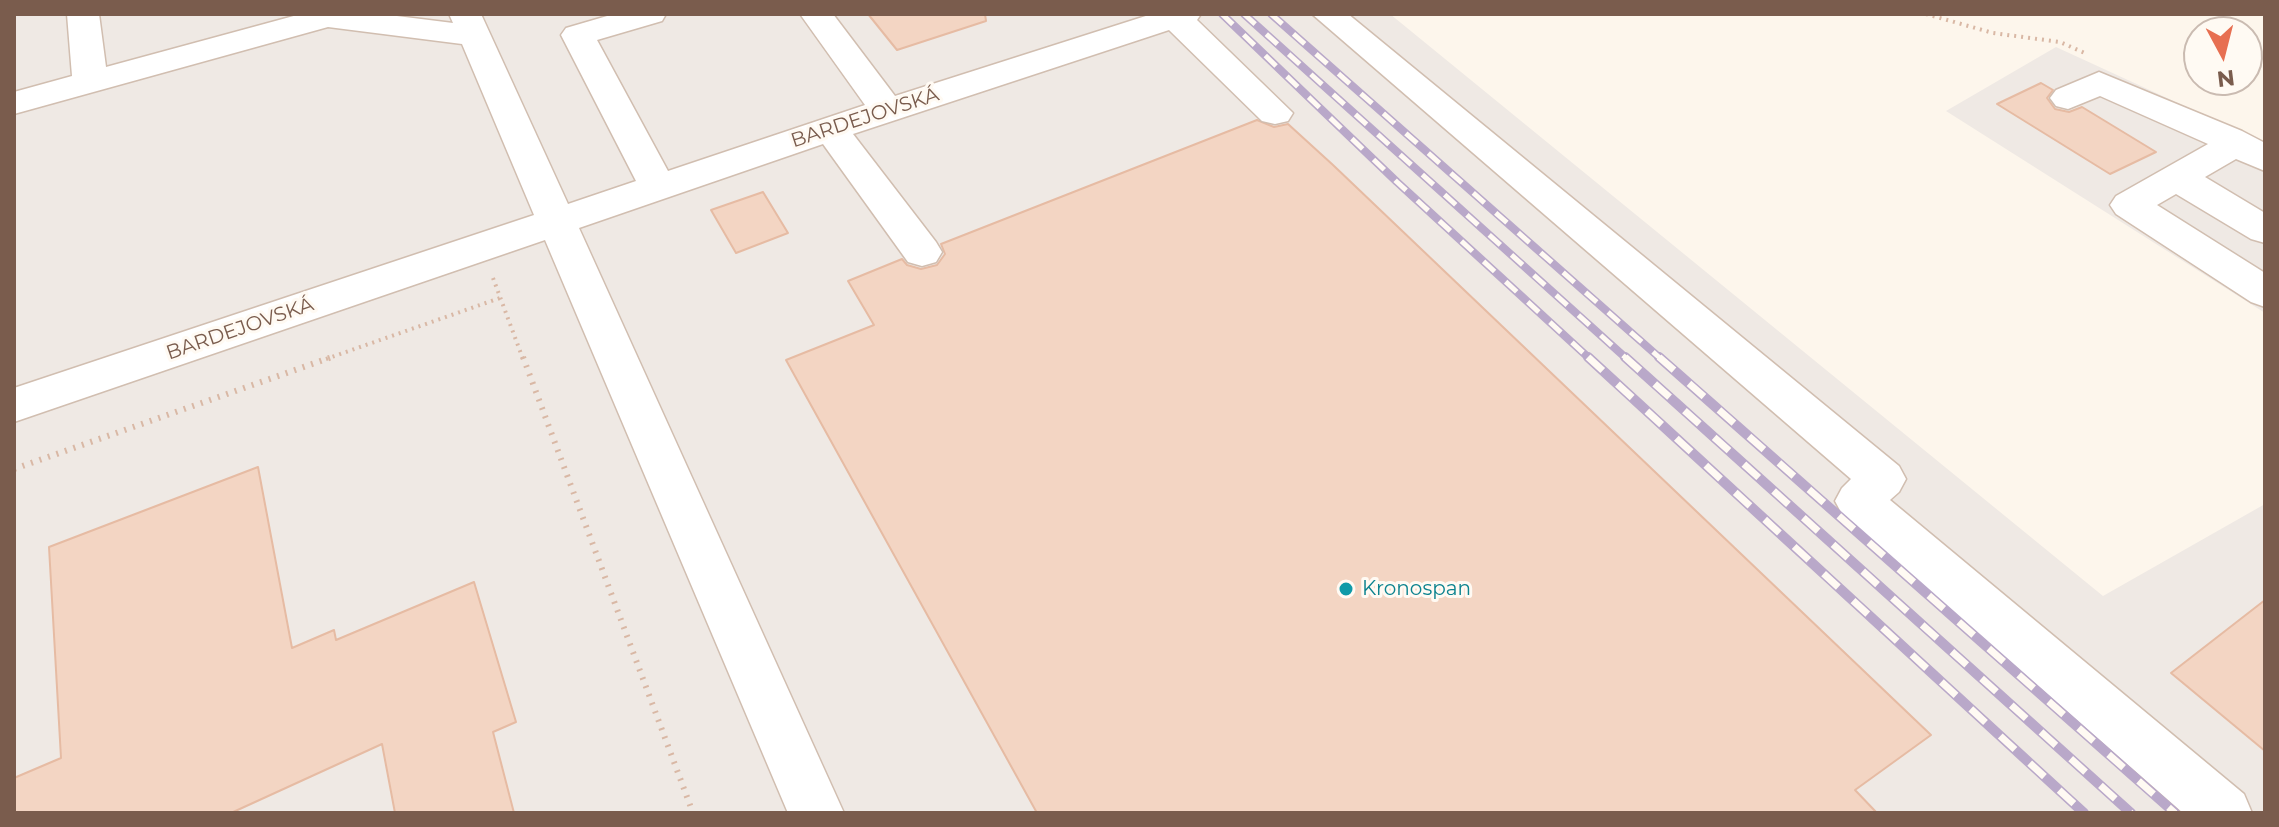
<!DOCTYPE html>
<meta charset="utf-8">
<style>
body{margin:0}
#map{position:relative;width:2279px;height:827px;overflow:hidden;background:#fdf6ec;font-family:Montserrat,sans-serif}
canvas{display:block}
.frame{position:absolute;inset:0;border:16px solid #7a5c4d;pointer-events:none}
.north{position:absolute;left:2183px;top:16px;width:80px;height:80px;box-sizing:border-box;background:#fffaf3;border:2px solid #cabbb1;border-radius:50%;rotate:173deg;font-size:22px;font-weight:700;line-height:32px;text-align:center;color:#7a5c4d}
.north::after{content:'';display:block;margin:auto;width:28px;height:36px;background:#e76f51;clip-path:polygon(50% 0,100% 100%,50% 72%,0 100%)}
</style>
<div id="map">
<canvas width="2279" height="827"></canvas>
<div class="frame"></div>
<div class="north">N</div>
</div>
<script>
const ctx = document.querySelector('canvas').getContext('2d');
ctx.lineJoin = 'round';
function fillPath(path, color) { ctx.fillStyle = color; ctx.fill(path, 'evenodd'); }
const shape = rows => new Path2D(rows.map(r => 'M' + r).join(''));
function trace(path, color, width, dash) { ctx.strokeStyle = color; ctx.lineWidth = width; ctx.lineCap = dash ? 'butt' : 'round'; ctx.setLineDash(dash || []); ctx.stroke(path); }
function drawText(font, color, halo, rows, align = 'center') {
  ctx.font = font + ' Montserrat,sans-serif'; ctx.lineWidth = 6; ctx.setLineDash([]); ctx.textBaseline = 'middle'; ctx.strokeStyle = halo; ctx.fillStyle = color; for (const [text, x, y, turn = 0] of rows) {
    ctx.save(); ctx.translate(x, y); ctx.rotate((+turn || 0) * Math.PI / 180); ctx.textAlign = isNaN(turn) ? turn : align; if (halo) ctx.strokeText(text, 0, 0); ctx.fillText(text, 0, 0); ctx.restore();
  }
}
fillPath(shape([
 [14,14,1390,14,2103,596,2265,504,2265,813,14,813],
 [2056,47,2265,143,2265,313,1946,111]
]), '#efe9e4');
const building = shape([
 [868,14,985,14,986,21,897,50,868,14],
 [2041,83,2053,90,2047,98,2055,109,2069,112,2082,107,2156,152,2110,174,1997,104,2041,83],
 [1257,120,1274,127,1288,124,1333,165,1931,735,1855,790,1877,813,1037,813,786,360,874,325,848,281,902,259,907,265,921,269,937,265,945,254,941,244,1257,120],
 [763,192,788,233,736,253,711,210,763,192],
 [258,467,292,648,334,630,336,640,474,582,516,722,493,732,514,813,395,813,382,744,231,813,14,813,14,778,61,758,49,547,258,467],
 [2265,600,2265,751,2171,673,2265,600]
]);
fillPath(building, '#f3d5c3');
trace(building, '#e6bba3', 2);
const minor = shape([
 [67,14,99,14,106,67,301,14,381,14,453,23,449,14,481,14,568,204,636,181,561,35,566,28,614,14,666,14,662,21,597,40,668,171,865,105,800,14,833,14,895,96,1152,14,1201,14,1197,20,1293,113,1288,121,1275,124,1262,121,1169,30,853,134,936,242,942,252,936,262,922,266,908,262,823,144,579,228,844,813,788,813,545,240,14,422,14,388,534,215,462,44,328,27,14,114,14,92,72,76,67,14],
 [1312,14,1348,14,1899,466,1906,479,1899,492,1890,500,2244,794,2252,813,2183,813,1842,514,1835,501,1842,488,1851,479,1312,14],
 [2099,72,2242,131,2265,143,2265,171,2236,159,2205,177,2265,213,2265,243,2251,239,2176,194,2157,205,2265,273,2265,307,2251,302,2116,214,2110,205,2116,196,2208,144,2100,96,2068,109,2056,106,2050,98,2056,90,2099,72]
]);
trace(minor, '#d1beb0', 3);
trace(shape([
 [1926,14,1993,33,2060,42,2087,54],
 [493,278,523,359],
 [326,359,500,298]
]), '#d9b8a5', 4, [2, 5]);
trace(shape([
 [523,357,693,813],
 [14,469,332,357]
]), '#d9b8a5', 6, [2, 7]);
fillPath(minor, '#fff');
const railFar1 = shape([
 [1222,14,1397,182,1590,359],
 [1244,14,1627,359],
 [1271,14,1661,359]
]);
const rail = shape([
 [1588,357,2084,813],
 [1625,357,2131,813],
 [1659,357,2175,813]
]);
trace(railFar1, '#b9a8c9', 8);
trace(rail, '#b9a8c9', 10);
trace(railFar1, '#fffaf3', 5, [15]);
trace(rail, '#fffaf3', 7, [20]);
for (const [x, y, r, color] of [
 [1346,589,8,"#0f9aa8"]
]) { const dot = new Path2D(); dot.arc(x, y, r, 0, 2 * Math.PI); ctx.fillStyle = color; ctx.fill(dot); trace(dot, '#fffaf3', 3); }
drawText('20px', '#7a5c4d', '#fffaf3', [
 ["BARDEJOVSKÁ",865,118,-18],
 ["BARDEJOVSKÁ",240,329,-19]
]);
drawText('20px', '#0d838f', '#fffaf3', [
 ["Kronospan",1362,589]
], 'left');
</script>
